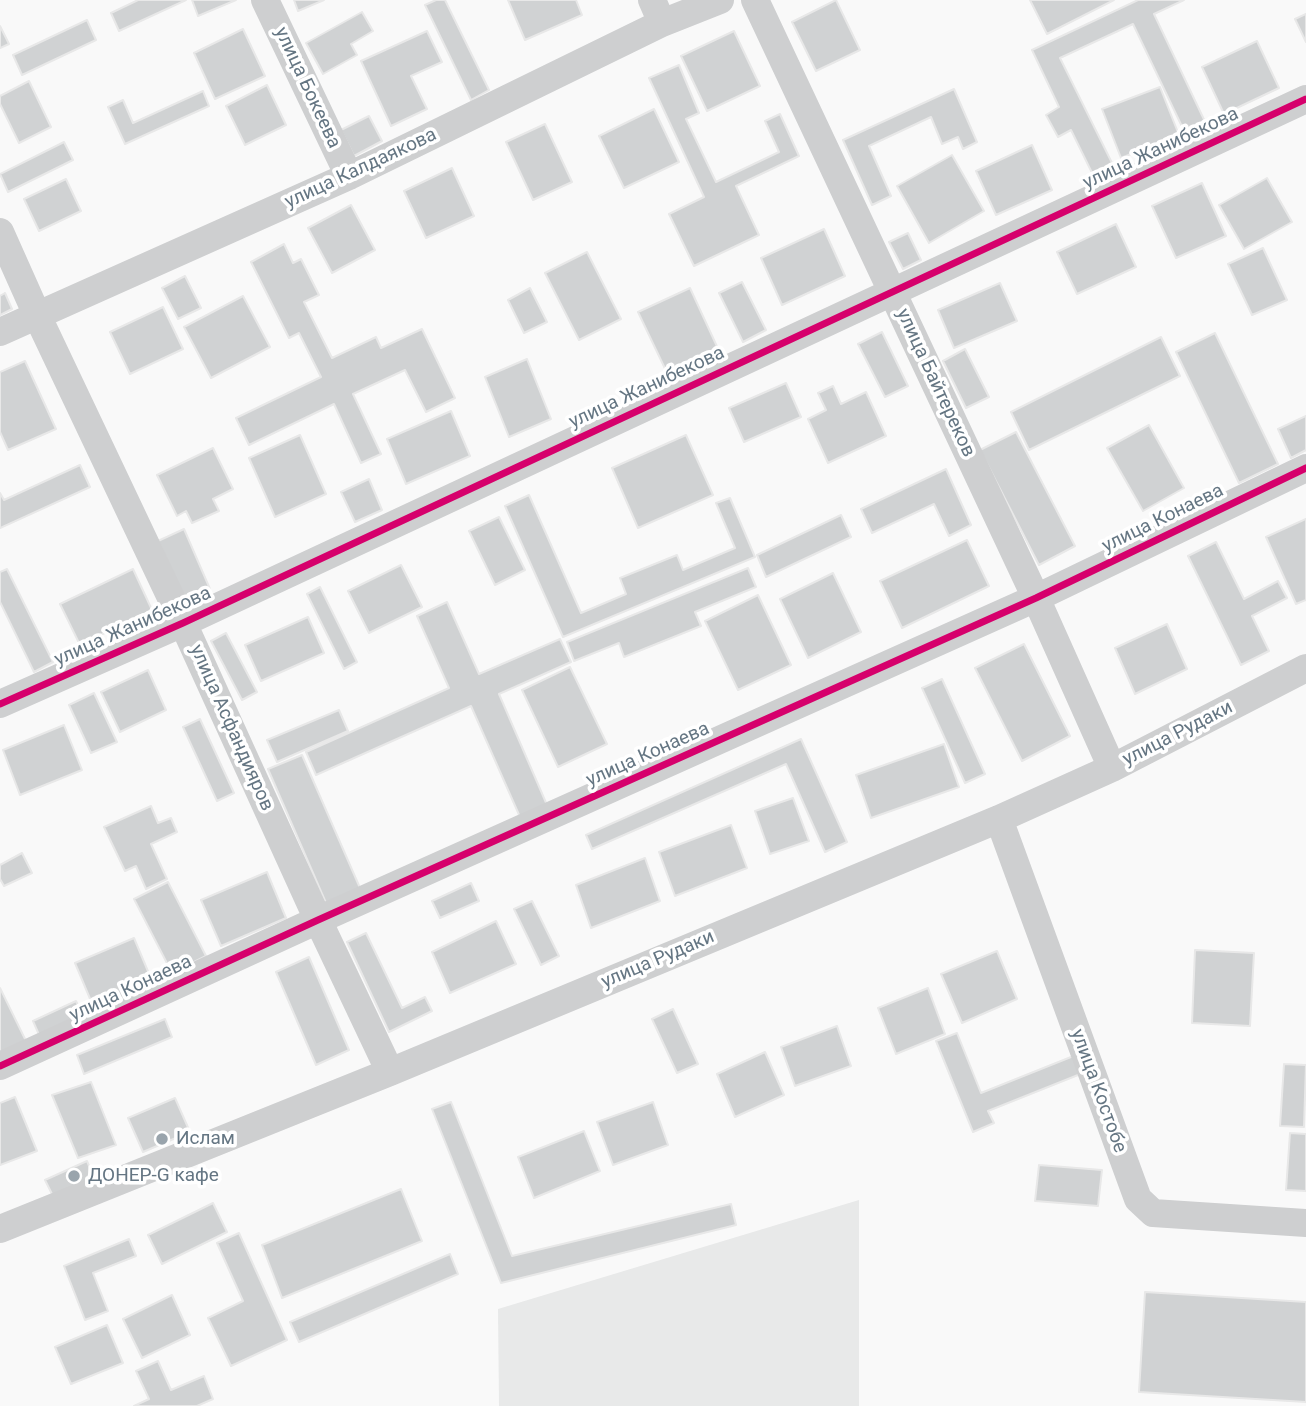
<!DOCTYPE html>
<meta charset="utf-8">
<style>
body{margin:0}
canvas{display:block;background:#f9f9f9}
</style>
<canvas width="1306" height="1406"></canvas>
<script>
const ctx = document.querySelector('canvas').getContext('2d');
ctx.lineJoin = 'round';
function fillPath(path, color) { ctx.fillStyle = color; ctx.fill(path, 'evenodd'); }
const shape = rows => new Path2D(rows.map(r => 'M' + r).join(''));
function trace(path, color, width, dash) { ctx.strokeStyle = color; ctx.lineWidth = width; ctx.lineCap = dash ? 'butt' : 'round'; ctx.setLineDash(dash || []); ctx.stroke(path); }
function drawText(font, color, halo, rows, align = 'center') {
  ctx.font = font + ' Roboto,sans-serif'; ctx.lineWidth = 7; ctx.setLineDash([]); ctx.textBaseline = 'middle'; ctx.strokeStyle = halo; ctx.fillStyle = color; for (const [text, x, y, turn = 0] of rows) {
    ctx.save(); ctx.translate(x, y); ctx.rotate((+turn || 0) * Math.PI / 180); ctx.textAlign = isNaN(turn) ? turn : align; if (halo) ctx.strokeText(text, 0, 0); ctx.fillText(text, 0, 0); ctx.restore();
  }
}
fillPath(shape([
 [859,1200,859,1406,499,1406,498,1309]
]), '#e8e9e9');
const building = shape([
 [138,0,186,0,119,31,111,13,138,0],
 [192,0,236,0,198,16,192,0],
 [294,0,324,0,298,11,294,0],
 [436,0,445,0,489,90,471,100,425,5,436,0],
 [508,0,576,0,582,15,525,40,508,0],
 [836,0,860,50,816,71,792,22,836,0],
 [1030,0,1114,0,1047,34,1030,0],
 [1138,0,1184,0,1154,14,1208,128,1187,137,1133,24,1060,58,1116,171,1096,181,1071,130,1058,137,1046,115,1059,107,1032,50,1138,0],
 [362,12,373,31,351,44,357,55,323,74,306,43,362,12],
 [1306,14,1306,42,1295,19,1306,14],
 [87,20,96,40,22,75,13,55,87,20],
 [0,26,9,44,0,48,0,26],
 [243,29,265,76,215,99,194,53,243,29],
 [427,31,442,62,411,76,427,109,391,126,361,61,427,31],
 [734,31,760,86,707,111,681,56,734,31],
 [1257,41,1279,88,1224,114,1202,67,1257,41],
 [679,65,699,113,686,119,716,182,779,152,765,121,780,114,799,156,736,186,759,235,694,266,669,214,704,197,649,78,679,65],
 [29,81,51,127,19,143,0,104,0,96,29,81],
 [267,85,286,125,245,145,226,106,267,85],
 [1160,87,1179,135,1121,158,1102,109,1160,87],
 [954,89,977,142,963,149,958,137,942,144,931,117,869,146,891,196,872,205,843,140,954,89],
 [203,91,209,106,125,144,108,107,123,100,133,123,203,91],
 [654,109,679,162,624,188,599,136,654,109],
 [369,116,382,141,354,156,341,130,369,116],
 [545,124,572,182,533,200,506,142,545,124],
 [64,142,73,160,8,192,0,174,64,142],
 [1032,145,1052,190,996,215,976,171,1032,145],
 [952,155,984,211,929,243,897,186,952,155],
 [452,168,474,216,426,238,404,191,452,168],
 [1267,178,1292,222,1244,249,1219,205,1267,178],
 [66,179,81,211,39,231,24,199,66,179],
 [1202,183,1226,236,1176,258,1152,206,1202,183],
 [351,205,375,250,332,273,308,228,351,205],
 [1116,224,1136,267,1077,294,1057,252,1116,224],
 [824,229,845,276,782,305,761,258,824,229],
 [908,233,921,260,903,269,889,242,908,233],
 [284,244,293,263,301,259,319,295,304,302,332,358,376,337,381,348,422,329,455,398,426,412,405,370,353,394,381,454,361,463,334,404,249,445,236,418,321,377,299,333,289,338,251,262,284,244],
 [1263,248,1287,300,1252,315,1228,264,1263,248],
 [587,252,621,319,579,340,545,273,587,252],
 [185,276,201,308,178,319,162,288,185,276],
 [742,282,766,330,743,342,719,293,742,282],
 [1000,283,1017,321,954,348,938,310,1000,283],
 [530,288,547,322,524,333,508,300,530,288],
 [690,288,720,353,669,377,638,312,690,288],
 [5,293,12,309,0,315,0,296,5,293],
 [243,296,270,347,211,378,184,327,243,296],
 [163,307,183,349,130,374,110,332,163,307],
 [882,332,908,386,885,397,858,344,882,332],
 [1215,333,1278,464,1239,483,1176,352,1215,333],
 [1161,337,1180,376,1029,450,1011,412,1161,337],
 [965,349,989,397,966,408,943,361,965,349],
 [527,359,551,419,509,437,485,377,527,359],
 [25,361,56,429,8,450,0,432,0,372,25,361],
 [786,383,801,417,744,442,729,408,786,383],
 [833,386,841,404,866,392,886,436,828,463,808,419,826,410,818,393,833,386],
 [451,411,470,456,406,484,387,439,451,411],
 [1306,416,1306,450,1291,458,1278,429,1306,416],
 [1149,425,1184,488,1143,511,1107,448,1149,425],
 [1016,432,1075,546,1039,565,980,450,1016,432],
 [300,435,326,494,275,517,249,458,300,435],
 [686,435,713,495,638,528,612,468,686,435],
 [213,448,233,489,213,499,219,511,192,523,186,511,177,516,157,475,213,448],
 [80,465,90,487,0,528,0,493,4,500,80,465],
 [946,469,971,525,949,536,934,504,872,533,861,509,946,469],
 [369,479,382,510,355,522,341,492,369,479],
 [529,495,581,613,626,594,620,578,677,555,683,570,735,548,716,503,730,498,755,557,563,637,505,506,529,495],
 [841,515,851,537,766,577,757,555,841,515],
 [499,517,525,570,495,585,469,531,499,517],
 [1306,519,1306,600,1296,604,1266,537,1306,519],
 [184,529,210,589,185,600,158,541,184,529],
 [967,540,989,586,902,628,880,581,967,540],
 [1216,542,1244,599,1278,581,1287,598,1252,616,1269,651,1241,665,1188,556,1216,542],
 [401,565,422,607,369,633,348,591,401,565],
 [748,568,756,587,695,612,701,626,624,657,619,643,574,661,567,642,748,568],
 [7,569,53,662,34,672,0,602,0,572,7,569],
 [133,569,152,610,80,645,60,604,133,569],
 [833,573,861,632,808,658,780,599,833,573],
 [320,587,357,662,344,669,307,594,320,587],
 [758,595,791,665,738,690,705,621,758,595],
 [447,602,479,674,560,639,571,662,499,694,547,805,520,817,471,706,316,775,306,752,449,688,417,616,447,602],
 [308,617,324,653,261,681,245,645,308,617],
 [1167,624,1187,669,1135,694,1115,648,1167,624],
 [226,633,257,692,242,700,211,641,226,633],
 [1024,644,1070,736,1022,761,975,668,1024,644],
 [570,667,607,744,558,767,522,690,570,667],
 [148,670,166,710,120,732,101,692,148,670],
 [942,679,985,774,965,783,922,688,942,679],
 [94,693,117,742,91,753,69,705,94,693],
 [339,710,348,731,277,762,267,740,339,710],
 [200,719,234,793,217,801,183,727,200,719],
 [64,725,82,770,20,795,3,750,64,725],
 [801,739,847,842,825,852,786,764,592,849,586,835,801,739],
 [944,744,959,787,871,818,856,775,944,744],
 [302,755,360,888,326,903,268,769,302,755],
 [793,798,809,841,770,854,755,811,793,798],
 [151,806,158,823,171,818,177,832,151,844,167,879,146,889,136,866,125,871,104,827,151,806],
 [731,825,747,868,675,896,659,852,731,825],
 [22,853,32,873,4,886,0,879,0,865,22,853],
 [645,858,660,901,591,928,576,885,645,858],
 [267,872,286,918,221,946,201,900,267,872],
 [168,882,206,956,172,973,134,899,168,882],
 [471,883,479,901,440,918,432,901,471,883],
 [532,901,559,956,541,965,514,909,532,901],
 [496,921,516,964,450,993,432,952,496,921],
 [366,933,402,1008,425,997,432,1011,389,1032,347,942,366,933],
 [134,938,155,988,96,1013,75,963,134,938],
 [1195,950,1254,953,1250,1026,1192,1023,1195,950],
 [997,951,1017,999,962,1023,941,974,997,951],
 [309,957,349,1050,316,1065,276,972,309,957],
 [0,988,26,1041,0,1054,0,988],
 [928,988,945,1034,896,1054,878,1008,928,988],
 [76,1001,83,1016,40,1037,33,1021,76,1001],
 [673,1009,698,1064,677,1073,652,1019,673,1009],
 [165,1019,172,1037,84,1074,77,1055,165,1019],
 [837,1026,851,1066,795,1086,781,1047,837,1026],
 [957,1033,981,1093,1076,1055,1083,1073,988,1111,994,1123,973,1132,936,1041,957,1033],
 [765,1052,784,1095,735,1117,717,1074,765,1052],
 [1284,1064,1306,1065,1304,1127,1280,1126,1284,1064],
 [91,1082,116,1145,78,1158,52,1095,91,1082],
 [15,1097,37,1151,0,1165,0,1103,15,1097],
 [175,1098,190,1132,143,1152,128,1118,175,1098],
 [451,1102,512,1256,731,1204,736,1225,501,1283,432,1109,451,1102],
 [653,1102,668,1145,613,1165,597,1122,653,1102],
 [584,1131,600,1171,534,1198,518,1157,584,1131],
 [1290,1133,1306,1134,1306,1191,1286,1190,1290,1133],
 [87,1161,94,1178,53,1196,45,1180,87,1161],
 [1039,1165,1102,1170,1098,1206,1035,1201,1039,1165],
 [401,1189,422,1241,282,1298,262,1245,401,1189],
 [213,1203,227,1232,162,1264,148,1235,213,1203],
 [239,1233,287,1340,231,1366,208,1318,243,1301,217,1243,239,1233],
 [129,1239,136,1256,93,1273,108,1311,85,1320,64,1266,129,1239],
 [450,1254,458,1274,299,1342,290,1322,450,1254],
 [1145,1292,1306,1302,1306,1402,1139,1392,1145,1292],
 [172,1295,190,1335,142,1358,123,1319,172,1295],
 [107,1325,123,1363,71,1384,55,1347,107,1325],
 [158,1361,171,1390,204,1376,213,1399,197,1406,134,1406,149,1399,136,1371,158,1361]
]);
fillPath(building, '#d0d2d3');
trace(building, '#e8e8e8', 2);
trace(shape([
 [265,0,349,176],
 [652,0,662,23],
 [755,0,1036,598,1112,768],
 [0,232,37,315,183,623,318,920,390,1072],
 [0,332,349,176,662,23,720,0],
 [0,704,183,623,1306,99],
 [999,819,1138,1199,1153,1213,1306,1223],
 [0,1066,318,920,1036,598,1306,468],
 [0,1229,390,1072,999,819,1112,768,1306,668]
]), '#cecfd0', 28);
trace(shape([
 [0,704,183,623,1306,99],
 [0,1066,318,920,1036,598,1306,468]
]), '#d6006c', 7);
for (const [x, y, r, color] of [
 [162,1139,7,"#99a4ac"],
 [74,1176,7,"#99a4ac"]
]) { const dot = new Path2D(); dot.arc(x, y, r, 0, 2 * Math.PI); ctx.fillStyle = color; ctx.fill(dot); trace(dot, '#fff', 2.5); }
drawText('19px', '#657683', '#fff', [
 ["улица Бокеева",307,88,65],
 ["улица Жанибекова",1161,149,-25],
 ["улица Калдаякова",361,169,-25],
 ["улица Байтереков",935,383,65],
 ["улица Жанибекова",647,388,-25],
 ["улица Конаева",1163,519,-26],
 ["улица Жанибекова",133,627,-24],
 ["улица Асфандияров",231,728,66],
 ["улица Рудаки",1178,734,-27],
 ["улица Конаева",648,755,-24],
 ["улица Рудаки",658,960,-23],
 ["улица Конаева",131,989,-25],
 ["улица Костобе",1098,1091,70]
]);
drawText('19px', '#657683', '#fff', [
 ["Ислам",176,1139],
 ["ДОНЕР-G кафе",88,1176]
], 'left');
</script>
